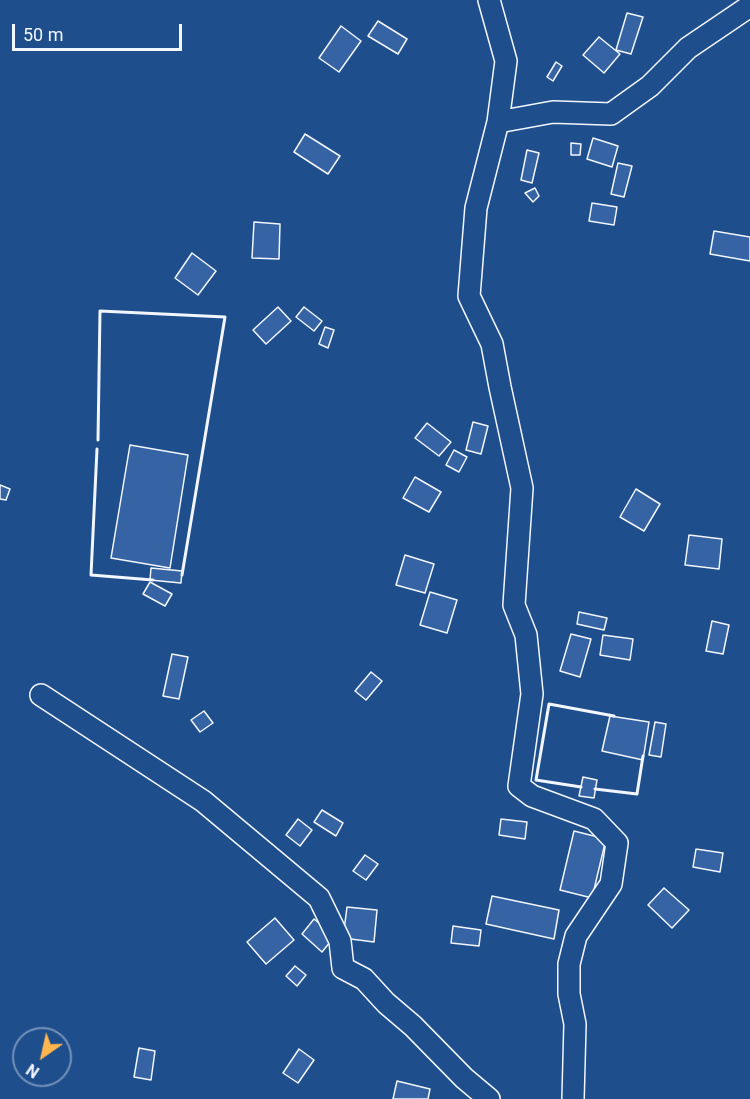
<!DOCTYPE html>
<style>
body{margin:0}
#map{position:relative;width:750px;height:1099px;overflow:hidden;background:#1f4e8c;font-family:Roboto,sans-serif}
canvas{display:block}
.north{position:absolute;left:12px;top:1027px;width:60px;height:60px;box-sizing:border-box;background:#1f4e8c;border:2px solid #7391ba;border-radius:50%;rotate:214deg;font-size:16px;font-weight:700;line-height:24px;text-align:center;color:#f2f6ff}
.north::after{content:'';display:block;margin:auto;width:21px;height:27px;background:#ffb74d;clip-path:polygon(50% 0,100% 100%,50% 72%,0 100%)}
.scale{position:absolute;left:12px;top:24px;width:170px;height:27px;box-sizing:border-box;border:3px solid #f2f6ff;border-top:0;padding-left:8px;font-size:18px;line-height:21px;white-space:nowrap;color:#f2f6ff;-webkit-text-stroke:4px #1f4e8c;paint-order:stroke}
</style>
<div id="map">
<canvas width="750" height="1099"></canvas>
<div class="north">N</div>
<div class="scale">50 m</div>
</div>
<script>
const ctx = document.querySelector('canvas').getContext('2d');
ctx.lineJoin = 'round';
function fillPath(path, color) { ctx.fillStyle = color; ctx.fill(path, 'evenodd'); }
const shape = rows => new Path2D(rows.map(r => 'M' + r).join(''));
function trace(path, color, width, dash) { ctx.strokeStyle = color; ctx.lineWidth = width; ctx.lineCap = dash ? 'butt' : 'round'; ctx.setLineDash(dash || []); ctx.stroke(path); }
const building = shape([
 [627,13,643,17,631,54,616,50,627,13],
 [378,21,407,39,398,54,368,36,378,21],
 [341,26,361,41,339,72,319,58,341,26],
 [599,37,620,54,604,73,583,55,599,37],
 [556,62,562,66,553,81,547,77,556,62],
 [305,134,340,156,328,174,294,152,305,134],
 [593,138,618,146,612,167,587,159,593,138],
 [571,143,581,144,580,155,571,155,571,143],
 [527,150,539,153,532,183,521,180,527,150],
 [618,163,632,166,624,197,611,194,618,163],
 [535,188,539,196,533,202,525,193,535,188],
 [592,203,617,207,614,225,589,221,592,203],
 [254,222,280,224,279,259,252,258,254,222],
 [714,231,750,237,750,261,710,254,714,231],
 [192,253,216,271,198,295,175,278,192,253],
 [278,307,291,321,266,344,253,330,278,307],
 [304,307,322,321,314,331,296,317,304,307],
 [325,327,334,330,328,348,319,344,325,327],
 [473,422,488,426,481,454,466,450,473,422],
 [427,423,451,442,439,456,415,438,427,423],
 [130,445,188,455,170,568,111,558,130,445],
 [454,450,467,457,459,472,446,465,454,450],
 [415,477,441,492,429,512,403,498,415,477],
 [0,485,10,489,6,500,0,499,0,485],
 [636,489,660,504,644,531,620,517,636,489],
 [689,535,722,539,719,569,685,565,689,535],
 [405,555,434,564,425,593,396,585,405,555],
 [151,568,182,571,181,583,150,580,151,568],
 [150,582,172,594,165,606,143,594,150,582],
 [430,592,457,600,447,633,420,625,430,592],
 [579,612,607,618,604,630,577,624,579,612],
 [712,621,729,625,723,654,706,651,712,621],
 [571,634,591,639,580,677,560,671,571,634],
 [603,635,633,639,630,660,600,655,603,635],
 [172,654,188,657,179,699,163,696,172,654],
 [371,672,382,681,366,700,355,691,371,672],
 [204,711,213,723,200,732,191,720,204,711],
 [610,716,649,722,643,760,602,751,610,716],
 [655,722,666,724,661,757,649,755,655,722],
 [583,777,597,780,594,798,579,796,583,777],
 [322,810,343,823,336,836,314,822,322,810],
 [298,819,312,830,300,846,286,835,298,819],
 [501,819,527,822,525,839,499,835,501,819],
 [574,831,606,839,592,898,560,890,574,831],
 [696,849,723,853,720,872,693,867,696,849],
 [365,855,378,864,366,880,353,871,365,855],
 [664,888,689,910,672,928,648,905,664,888],
 [492,896,559,910,554,939,486,924,492,896],
 [347,907,377,910,374,942,343,938,347,907],
 [275,918,294,940,266,964,247,942,275,918],
 [314,919,335,936,322,952,302,934,314,919],
 [453,926,481,930,479,946,451,943,453,926],
 [295,966,306,975,297,986,286,976,295,966],
 [139,1048,155,1051,151,1080,134,1077,139,1048],
 [299,1049,314,1060,298,1083,283,1073,299,1049],
 [397,1081,430,1089,428,1099,393,1099,397,1081]
]);
fillPath(building, '#3563a3');
trace(building, '#f2f6ff', 1.5);
const street = shape([
 [489,0,506,61,498,122,476,208,469,296,492,344,500,387,522,488,514,605,526,635,532,694,519,786,532,796,594,819,617,843,611,884,576,936,569,964,569,994,575,1024,573,1099],
 [498,122,553,112,611,114,650,86,688,48,750,6],
 [41,695,203,801,319,898,340,941,343,968,364,979,386,1003,413,1026,464,1078,489,1099]
]);
trace(street, '#f2f6ff', 24);
trace(street, '#1f4e8c', 21);
trace(shape([
 [98,440,100,311,225,317,182,575],
 [97,449,91,575,153,580],
 [581,787,536,780,549,704,614,716],
 [595,789,637,794,643,756]
]), '#f2f6ff', 3);
</script>
